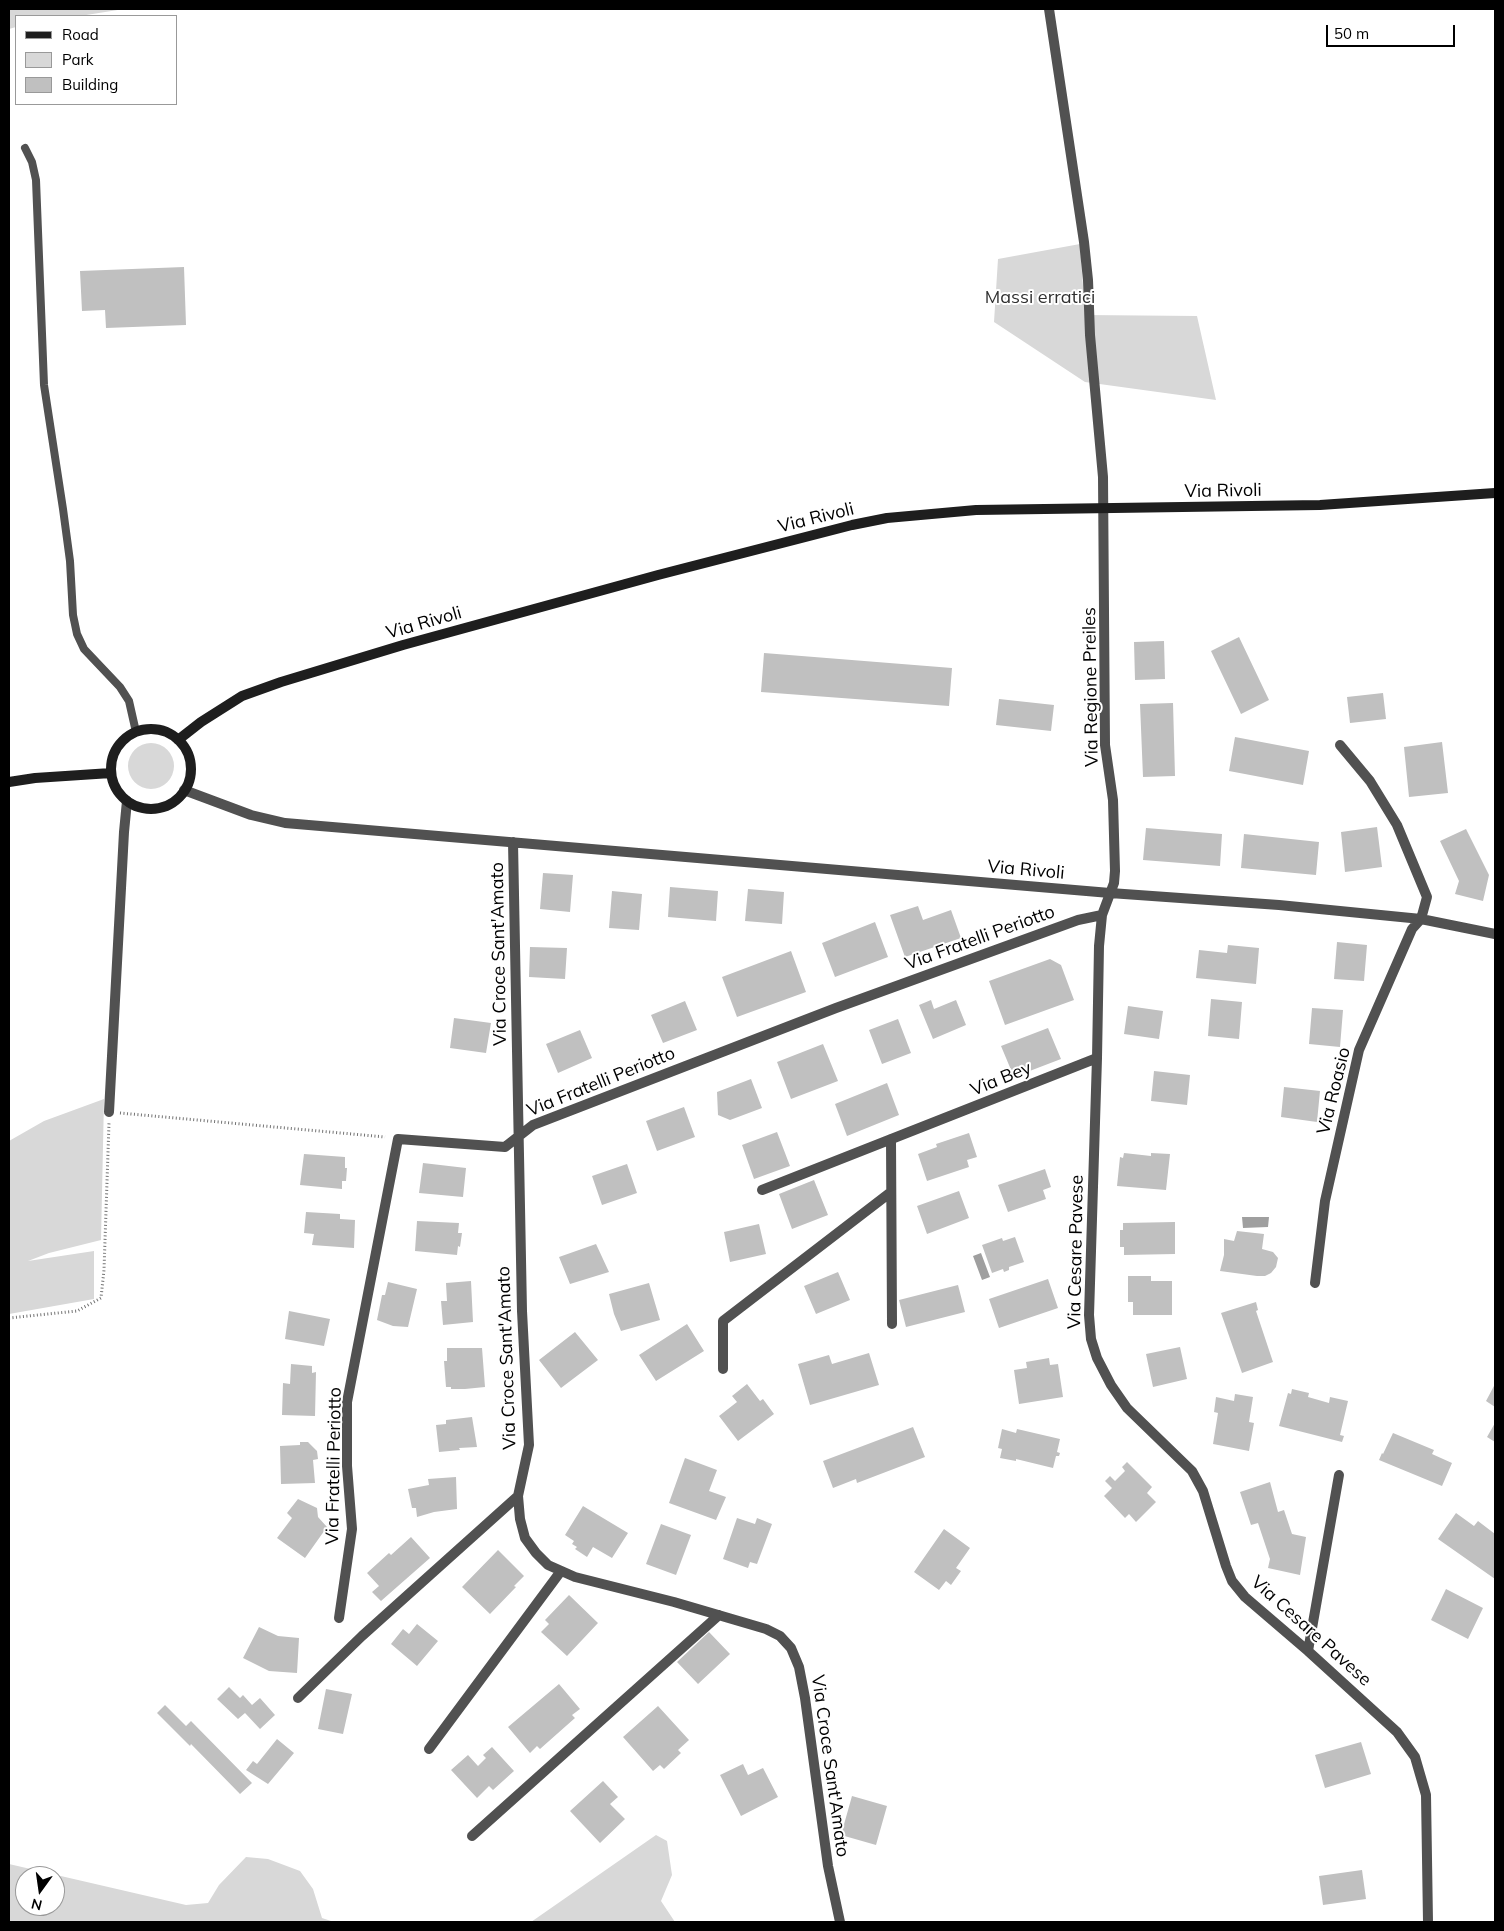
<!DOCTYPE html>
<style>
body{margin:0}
#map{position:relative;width:1504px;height:1931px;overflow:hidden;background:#fff;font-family:Mulish,sans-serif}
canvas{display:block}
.frame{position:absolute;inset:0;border:10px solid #000;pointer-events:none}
.legend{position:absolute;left:15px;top:15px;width:162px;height:90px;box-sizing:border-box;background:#fff;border:1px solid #999;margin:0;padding:6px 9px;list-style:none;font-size:15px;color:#000}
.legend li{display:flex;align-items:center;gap:10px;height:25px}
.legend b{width:25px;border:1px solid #999}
.north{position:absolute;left:15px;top:1866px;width:50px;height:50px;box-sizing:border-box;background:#fff;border:1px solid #999;border-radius:50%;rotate:194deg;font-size:14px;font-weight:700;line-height:20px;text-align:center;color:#000}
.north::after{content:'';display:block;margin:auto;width:18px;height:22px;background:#000;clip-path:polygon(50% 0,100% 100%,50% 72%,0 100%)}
.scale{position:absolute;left:1326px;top:25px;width:129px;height:22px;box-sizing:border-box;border:2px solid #000;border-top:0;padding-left:6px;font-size:15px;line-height:18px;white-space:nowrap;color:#000;-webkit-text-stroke:4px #fff;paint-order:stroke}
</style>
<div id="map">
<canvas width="1504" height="1931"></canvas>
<div class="frame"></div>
<ul class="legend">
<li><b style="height:6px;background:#1e1e1e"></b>Road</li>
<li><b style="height:14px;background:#d8d8d8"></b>Park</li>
<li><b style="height:14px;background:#c0c0c0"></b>Building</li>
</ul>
<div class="north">N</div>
<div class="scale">50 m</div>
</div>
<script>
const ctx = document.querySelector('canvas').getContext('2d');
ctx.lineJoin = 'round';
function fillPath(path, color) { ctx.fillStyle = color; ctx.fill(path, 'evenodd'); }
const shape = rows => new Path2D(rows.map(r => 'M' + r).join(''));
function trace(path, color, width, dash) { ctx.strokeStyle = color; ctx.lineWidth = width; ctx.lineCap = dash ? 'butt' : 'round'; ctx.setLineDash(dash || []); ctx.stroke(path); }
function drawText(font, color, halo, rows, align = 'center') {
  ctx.font = font + ' Mulish,sans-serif'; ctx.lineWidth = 4; ctx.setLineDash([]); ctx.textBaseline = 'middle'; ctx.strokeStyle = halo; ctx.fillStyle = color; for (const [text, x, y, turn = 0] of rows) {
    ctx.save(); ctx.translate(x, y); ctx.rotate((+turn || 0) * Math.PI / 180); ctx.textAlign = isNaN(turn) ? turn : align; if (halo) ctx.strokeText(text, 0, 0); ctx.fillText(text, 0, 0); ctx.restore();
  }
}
fillPath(shape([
 [9,9,124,9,80,16,16,16,16,27,9,29],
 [1080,244,1085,315,1197,316,1216,400,1085,382,994,322,998,259],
 '128 766a23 23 0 1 1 46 0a23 23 0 1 1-46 0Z',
 [104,1099,101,1240,49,1253,28,1261,94,1251,94,1299,9,1314,9,1141,44,1121],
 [656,1835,667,1841,672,1875,661,1901,675,1922,531,1922],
 [246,1857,268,1859,300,1871,313,1889,322,1918,334,1922,9,1922,9,1864,186,1905,208,1903,219,1885],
 [25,1876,55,1876,55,1906,25,1906]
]), '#d8d8d8');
fillPath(shape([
 [1242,1217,1269,1217,1268,1227,1243,1228],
 [981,1253,990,1277,982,1280,973,1256]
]), '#9f9f9f');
fillPath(shape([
 [184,267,186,325,106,328,105,310,82,311,80,271],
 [1239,637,1269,700,1241,714,1211,651],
 [1164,641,1165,679,1135,680,1134,642],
 [764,653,952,668,949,706,761,692],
 [1383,693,1386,719,1350,723,1347,697],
 [999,699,1054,705,1051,731,996,725],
 [1173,703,1175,776,1143,777,1140,704],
 [1235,737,1309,751,1303,785,1229,771],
 [1442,742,1448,793,1409,797,1404,747],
 [1377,827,1382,867,1345,872,1341,832],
 [1146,828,1222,834,1220,866,1143,860],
 [1466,829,1489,875,1483,901,1455,894,1459,881,1440,841],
 [1244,834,1319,842,1316,875,1241,868],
 [543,873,573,875,570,912,540,909],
 [670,887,718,891,716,921,668,917],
 [748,889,784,892,782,924,745,921],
 [612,891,642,894,639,930,609,928],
 [918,906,923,920,951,910,961,938,905,957,890,915],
 [875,922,888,957,835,977,822,943],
 [1337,942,1367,945,1364,981,1334,979],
 [1228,945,1259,948,1256,984,1196,978,1199,950,1227,953],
 [530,947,567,948,565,979,529,977],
 [791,951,806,992,737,1017,722,977],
 [1050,959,1061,965,1074,1000,1005,1025,989,981],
 [1211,999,1242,1002,1239,1039,1208,1036],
 [931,1000,934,1009,956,1000,966,1025,933,1039,919,1005],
 [685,1001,697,1030,663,1043,651,1015],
 [1128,1006,1163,1011,1159,1039,1124,1034],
 [1312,1008,1343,1010,1340,1047,1309,1044],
 [454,1018,491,1023,486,1053,450,1048],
 [898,1019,911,1053,882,1064,869,1030],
 [1048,1028,1061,1059,1014,1077,1001,1046],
 [580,1030,592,1058,558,1073,546,1044],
 [823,1044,838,1081,791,1099,777,1062],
 [1154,1071,1190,1075,1187,1105,1151,1101],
 [751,1079,762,1108,730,1120,718,1115,717,1092],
 [887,1083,899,1115,847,1136,835,1104],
 [1284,1087,1320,1091,1317,1122,1281,1117],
 [684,1107,695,1137,657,1151,646,1121],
 [777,1132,790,1166,754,1179,742,1145],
 [969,1133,977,1157,967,1160,969,1167,927,1181,918,1154,937,1147,936,1144],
 [1124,1153,1151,1156,1151,1153,1170,1154,1166,1190,1117,1186,1120,1157,1123,1158],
 [304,1154,345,1157,345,1168,347,1168,346,1181,342,1181,342,1189,300,1185],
 [423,1163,466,1168,463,1197,419,1193],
 [627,1164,637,1193,602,1205,592,1176],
 [1045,1169,1051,1187,1043,1190,1046,1199,1008,1212,998,1185],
 [814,1180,828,1215,792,1229,779,1194],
 [959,1191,969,1218,927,1234,917,1206],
 [306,1212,340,1214,340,1219,355,1220,354,1248,312,1245,314,1234,304,1233],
 [417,1221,459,1223,458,1233,462,1233,460,1247,458,1246,457,1255,415,1251],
 [1175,1222,1175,1254,1124,1255,1124,1247,1120,1247,1120,1230,1123,1230,1123,1223],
 [759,1224,766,1254,730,1262,724,1232],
 [1237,1231,1264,1234,1262,1249,1273,1252,1278,1258,1276,1267,1271,1273,1265,1276,1257,1276,1220,1271,1224,1255,1224,1239,1234,1241],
 [1015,1237,1024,1262,1009,1267,1009,1270,1004,1272,1003,1269,992,1273,982,1245,1002,1238,1003,1241],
 [596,1244,609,1272,570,1284,559,1257],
 [838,1272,850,1300,816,1314,804,1286],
 [1128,1276,1151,1276,1151,1281,1172,1281,1172,1315,1133,1315,1133,1302,1128,1302],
 [1048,1279,1058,1308,999,1328,989,1299],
 [471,1281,473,1322,443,1325,441,1301,447,1301,446,1283],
 [388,1282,417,1289,408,1327,393,1326,377,1320,382,1295,385,1295],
 [649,1283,660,1320,621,1331,614,1314,609,1294],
 [958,1285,965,1312,906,1327,899,1300],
 [1256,1302,1258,1310,1256,1311,1273,1362,1242,1373,1221,1313],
 [289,1311,330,1319,324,1346,285,1339],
 [687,1324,704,1351,656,1381,639,1355],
 [575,1332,598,1360,561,1388,539,1360],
 [1180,1347,1187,1379,1153,1387,1146,1354],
 [447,1348,482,1348,485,1387,465,1389,451,1389,451,1387,446,1387,444,1361,447,1361],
 [869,1353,879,1385,810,1405,798,1364,829,1355,832,1364],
 [1049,1358,1050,1365,1058,1364,1063,1397,1019,1404,1014,1370,1027,1368,1026,1362],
 [291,1364,312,1366,312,1373,316,1372,315,1416,282,1415,283,1383,290,1384],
 [747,1384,760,1401,763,1399,774,1414,738,1441,719,1416,737,1402,732,1396],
 [1495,1384,1495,1407,1486,1401],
 [1292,1389,1309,1393,1308,1397,1329,1403,1330,1397,1348,1401,1340,1435,1344,1436,1342,1442,1279,1426,1288,1393,1291,1394],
 [1235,1394,1253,1397,1249,1422,1254,1423,1249,1451,1213,1444,1218,1413,1214,1412,1216,1397,1234,1401],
 [472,1417,477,1447,459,1448,460,1450,439,1452,436,1425,446,1424,446,1420],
 [1495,1423,1495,1442,1487,1437],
 [913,1427,925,1457,857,1483,856,1479,833,1488,823,1461],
 [1002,1429,1016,1433,1017,1429,1060,1439,1057,1452,1060,1453,1059,1456,1056,1456,1053,1468,1016,1459,1016,1461,1000,1458,1002,1449,998,1448],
 [1393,1433,1434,1450,1432,1454,1452,1463,1442,1486,1379,1460,1382,1453,1383,1454],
 [300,1442,308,1442,317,1451,318,1459,313,1460,315,1483,281,1484,280,1446,300,1445],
 [685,1458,717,1470,709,1491,726,1497,716,1520,669,1503],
 [1127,1462,1152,1487,1147,1493,1156,1502,1136,1522,1129,1514,1125,1518,1104,1496,1112,1488,1105,1481,1110,1476,1115,1481,1125,1471,1122,1467],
 [456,1477,457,1509,434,1512,417,1517,416,1508,412,1508,408,1489,429,1485,428,1479],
 [1270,1482,1278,1512,1284,1510,1292,1534,1306,1537,1300,1575,1268,1568,1270,1559,1258,1523,1251,1525,1240,1492],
 [298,1499,317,1508,318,1517,327,1527,305,1558,277,1538,292,1518,287,1513],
 [583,1506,628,1533,612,1558,593,1547,587,1557,575,1549,577,1547,572,1544,574,1541,565,1535],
 [1456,1513,1474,1526,1478,1521,1495,1534,1495,1579,1438,1539],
 [737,1518,755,1524,757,1518,772,1524,757,1564,750,1562,748,1568,723,1559],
 [661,1524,691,1535,676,1575,646,1564],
 [944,1529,970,1548,956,1568,961,1571,951,1585,946,1581,939,1590,914,1572],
 [411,1537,430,1558,381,1601,372,1592,379,1586,367,1573,389,1553,391,1555],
 [498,1550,524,1576,514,1586,516,1587,490,1614,462,1587],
 [1446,1589,1483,1608,1468,1639,1431,1620],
 [569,1595,598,1623,567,1656,541,1632,549,1624,545,1620],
 [417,1624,438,1641,417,1666,391,1644,403,1629,409,1634],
 [259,1627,278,1636,299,1638,297,1673,269,1671,243,1658],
 [709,1632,730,1654,698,1684,677,1662],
 [559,1684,580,1709,572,1715,575,1718,540,1749,537,1746,530,1753,508,1727],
 [229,1687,240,1698,243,1695,252,1705,260,1698,275,1715,260,1729,245,1713,238,1719,217,1699],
 [326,1689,352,1694,343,1734,318,1729],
 [165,1705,186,1726,191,1721,252,1783,240,1794,191,1744,190,1746,157,1713],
 [658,1706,689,1740,678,1750,681,1753,664,1769,660,1765,653,1771,623,1737],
 [277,1739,294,1753,268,1784,246,1770,253,1761,257,1764],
 [1361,1742,1371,1774,1325,1788,1315,1755],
 [492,1747,514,1771,493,1790,489,1786,477,1798,451,1770,468,1755,478,1766,486,1758,483,1755],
 [743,1764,748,1775,763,1768,778,1797,741,1816,720,1775],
 [603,1781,618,1797,610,1804,625,1819,600,1843,570,1811],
 [852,1796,887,1806,876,1845,841,1835],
 [1362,1870,1366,1899,1323,1905,1319,1876]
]), '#c0c0c0');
trace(shape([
 [120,1113,385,1137],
 [9,1318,77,1311,101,1298,104,1270,109,1123]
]), '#737373', 3, [1, 2.5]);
trace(shape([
 [25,148,32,162,36,180,44,385,63,509,70,561,73,615,77,634,84,649,120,687,129,701,136,732]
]), '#515151', 8);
trace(shape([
 [184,790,251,815,285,823,1110,893,1279,905,1421,919,1495,934],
 [513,842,522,1311,529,1445,518,1496,520,1519,525,1538,536,1553,548,1565,575,1577,674,1602,766,1629,780,1636,791,1648,799,1667,805,1698,828,1866,840,1922],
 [1097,1058,1089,1315,1091,1339,1097,1358,1111,1385,1127,1408,1192,1471,1203,1491,1226,1566,1232,1581,1245,1597,1308,1651,1397,1732,1415,1757,1426,1795,1428,1922],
 [109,1112,124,832,127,801],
 [891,1139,892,1324],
 [762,1190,1097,1058,1099,946,1102,915,1114,883,1115,871,1113,800,1105,745,1103,477,1090,335,1088,280,1084,242,1049,9],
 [1315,1283,1325,1201,1359,1050,1412,929,1421,919,1427,897,1397,825,1370,781,1340,745],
 [723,1369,723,1321,891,1192],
 [339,1618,352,1529,347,1466,347,1402,398,1139,505,1147,533,1125,836,1008,1078,920,1102,915],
 [1308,1651,1339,1475],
 [298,1698,362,1636,518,1496],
 [429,1749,561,1571],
 [472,1836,719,1615]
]), '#515151', 10);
trace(shape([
 '111 769a40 40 0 1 1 80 0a40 40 0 1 1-80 0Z',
 [178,740,201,722,242,696,281,682,403,645,658,575,852,525,887,518,976,510,1320,505,1495,493],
 [9,782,35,778,111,773]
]), '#1e1e1e', 10);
drawText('18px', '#2f2f2f', '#fff', [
 ["Massi erratici",1040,298]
]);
drawText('18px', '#000', '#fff', [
 ["Via Rivoli",1223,491,-1],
 ["Via Rivoli",816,518,-14],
 ["Via Rivoli",424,623,-16],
 ["Via Regione Preiles",1091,687,-91],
 ["Via Rivoli",1026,870,5],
 ["Via Fratelli Periotto",980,938,-20],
 ["Via Croce Sant'Amato",499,954,-91],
 ["Via Bey",1001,1079,-22],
 ["Via Fratelli Periotto",601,1082,-22],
 ["Via Roasio",1334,1091,-76],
 ["Via Cesare Pavese",1076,1252,-89],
 ["Via Croce Sant'Amato",507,1358,-92],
 ["Via Fratelli Periotto",334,1466,-89],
 ["Via Cesare Pavese",1311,1631,42],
 ["Via Croce Sant'Amato",830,1766,82]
]);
</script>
